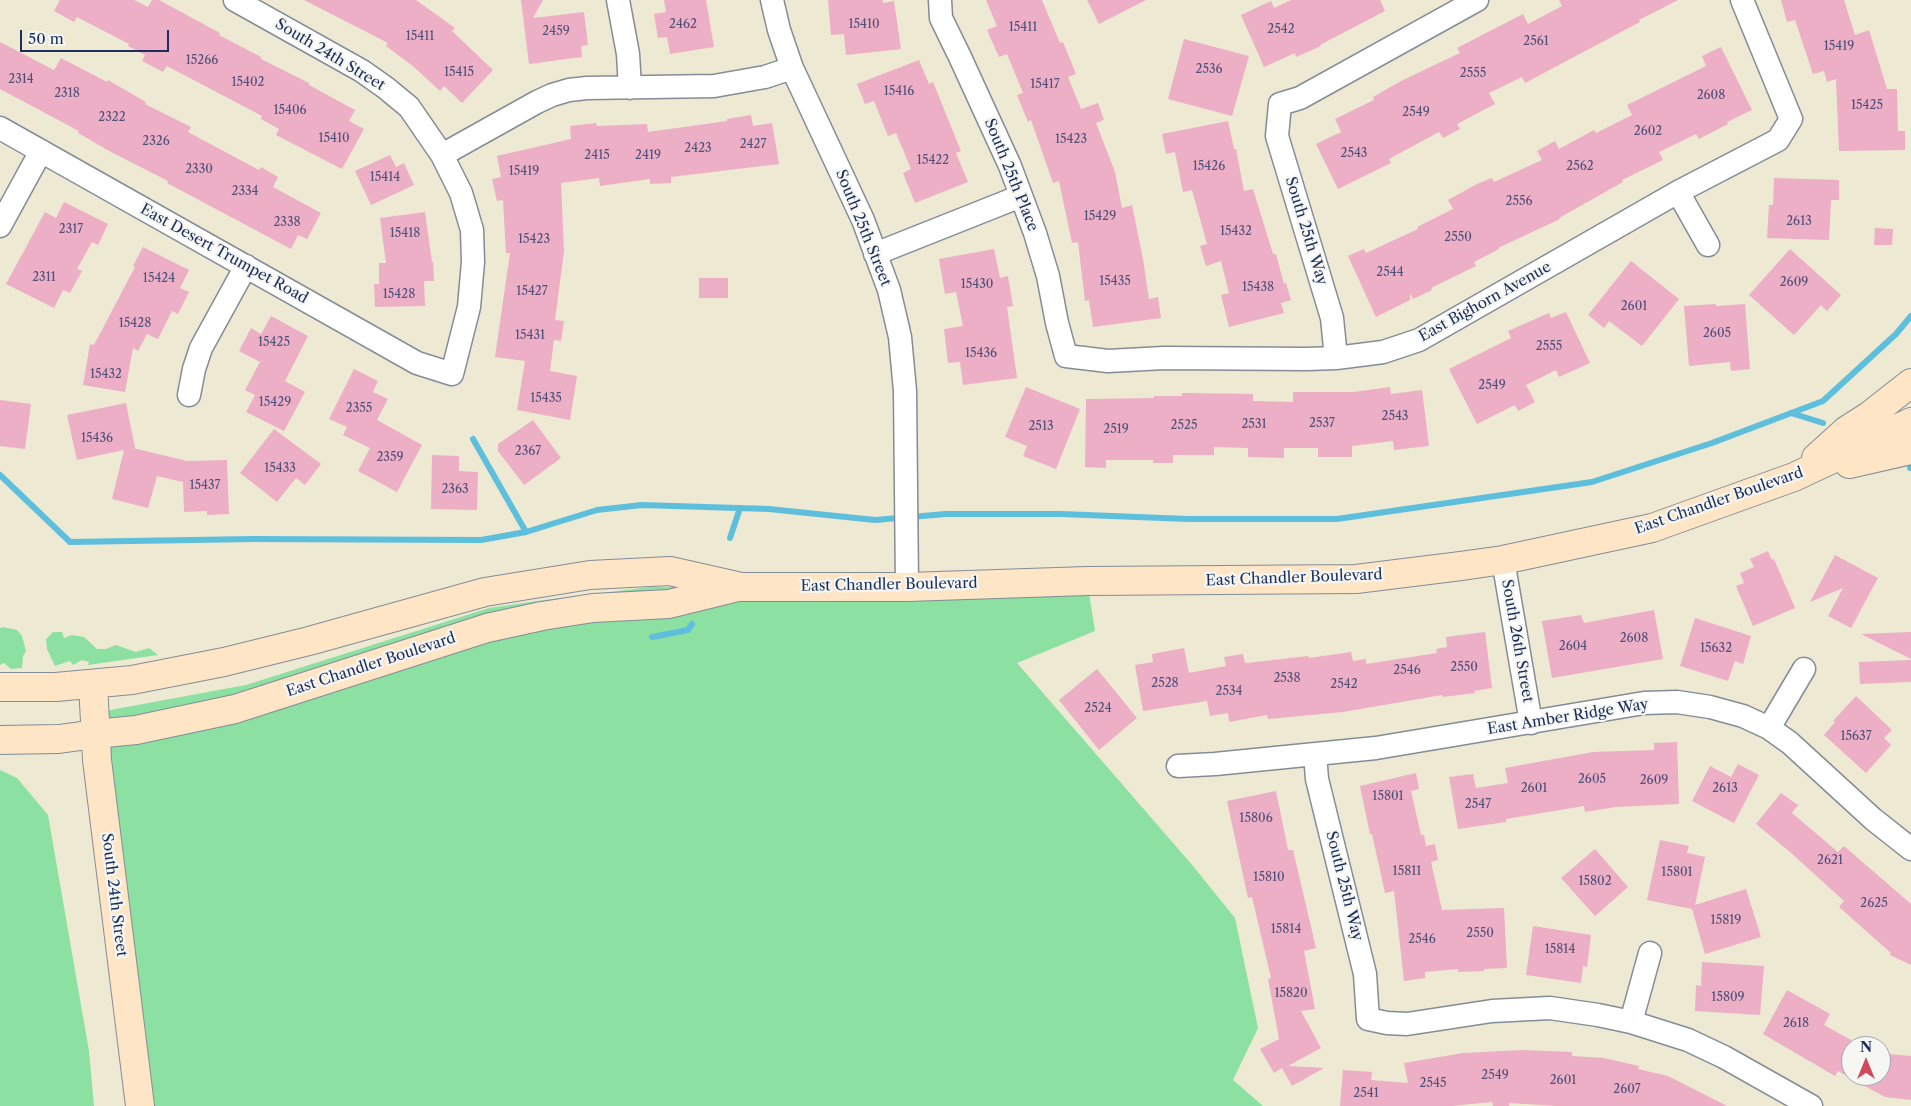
<!DOCTYPE html>
<style>
body{margin:0}
#map{position:relative;width:1911px;height:1106px;overflow:hidden;background:#ede9d2;font-family:"Libre Caslon Text",serif}
canvas{display:block}
.north{position:absolute;left:1841px;top:1036px;width:50px;height:50px;box-sizing:border-box;background:#f6f6f2;border:1px solid #9ea6b7;border-radius:50%;rotate:0deg;font-size:14px;font-weight:700;line-height:20px;text-align:center;color:#1b2f5e}
.north::after{content:'';display:block;margin:auto;width:18px;height:22px;background:#d1495b;clip-path:polygon(50% 0,100% 100%,50% 72%,0 100%)}
.scale{position:absolute;left:20px;top:30px;width:149px;height:22px;box-sizing:border-box;border:2px solid #1b2f5e;border-top:0;padding-left:6px;font-size:15px;line-height:18px;white-space:nowrap;color:#1b2f5e;-webkit-text-stroke:4px #f6f6f2;paint-order:stroke}
</style>
<div id="map">
<canvas width="1911" height="1106"></canvas>
<div class="north">N</div>
<div class="scale">50 m</div>
</div>
<script>
const ctx = document.querySelector('canvas').getContext('2d');
ctx.lineJoin = 'round';
function fillPath(path, color) { ctx.fillStyle = color; ctx.fill(path, 'evenodd'); }
const shape = rows => new Path2D(rows.map(r => 'M' + r).join(''));
function trace(path, color, width, dash) { ctx.strokeStyle = color; ctx.lineWidth = width; ctx.lineCap = dash ? 'butt' : 'round'; ctx.setLineDash(dash || []); ctx.stroke(path); }
function drawText(font, color, halo, rows, align = 'center') {
  ctx.font = font + ' "Libre Caslon Text",serif'; ctx.lineWidth = 4.5; ctx.setLineDash([]); ctx.textBaseline = 'middle'; ctx.strokeStyle = halo; ctx.fillStyle = color; for (const [text, x, y, turn = 0] of rows) {
    ctx.save(); ctx.translate(x, y); ctx.rotate((+turn || 0) * Math.PI / 180); ctx.textAlign = isNaN(turn) ? turn : align; if (halo) ctx.strokeText(text, 0, 0); ctx.fillText(text, 0, 0); ctx.restore();
  }
}
fillPath(shape([
 [1087,581,1095,631,1017,663,1193,866,1235,918,1258,1028,1233,1080,1263,1106,140,1106,94,713,246,685,489,608,544,600,651,587,907,586],
 [2,627,17,630,22,636,26,651,23,656,22,668,11,669,4,663,0,665,0,628],
 [53,632,62,632,64,638,72,635,84,637,97,649,106,649,116,645,136,652,149,648,158,655,88,665,89,662,82,660,73,665,70,661,55,666,47,649,46,639],
 [0,770,17,778,48,815,89,1051,94,1106,0,1106]
]), '#8ce0a2');
trace(shape([
 [1791,413,1823,423],
 [473,439,526,532],
 [1910,468,1911,468],
 [0,475,70,542,252,539,481,540,526,532,597,510,642,505,769,509,875,520,946,514,1061,514,1188,519,1337,519,1592,482,1712,443,1823,401,1896,334,1911,316],
 [730,538,740,508],
 [652,637,688,630,692,624]
]), '#5dbfdc', 6);
fillPath(shape([
 [60,0,134,0,148,7,152,0,159,0,220,33,219,35,261,57,261,59,309,83,309,85,355,110,349,121,364,129,342,169,276,135,279,129,261,119,262,116,167,66,163,72,142,61,145,55,128,46,129,44,77,17,74,22,54,11],
 [304,0,416,0,455,28,452,31,493,70,462,103,444,86,440,91,414,67,386,46,388,43],
 [521,0,543,0,533,18,584,12,588,45,581,46,582,57,529,64],
 [664,0,706,0,714,47,670,54,667,37,658,38,654,14,666,12],
 [828,0,883,0,883,3,894,1,901,49,846,55,844,34,831,35],
 [986,0,1042,0,1060,43,1063,42,1076,74,1068,77,1081,109,1098,103,1104,120,1096,123,1115,172,1122,208,1132,205,1143,259,1149,299,1158,297,1161,318,1093,327,1089,300,1085,301,1078,242,1072,243,1059,181,1053,183,1031,120,1028,122,1017,95,1023,93,1007,54,999,57,987,30,997,26],
 [1087,0,1146,0,1099,24],
 [1291,0,1380,0,1385,11,1320,45,1321,46,1296,57,1295,53,1264,67,1241,15,1271,1,1274,8],
 [1559,0,1678,0,1639,20,1640,22,1525,83,1522,77,1489,93,1495,104,1457,124,1460,129,1443,138,1439,132,1389,159,1391,163,1338,189,1316,144,1341,132,1335,119,1374,100,1373,97,1401,81,1460,53,1457,48,1523,14,1528,24,1562,6],
 [1781,0,1844,0,1855,35,1869,30,1887,89,1897,89,1898,131,1905,131,1905,150,1839,151,1836,79,1827,82,1824,71,1813,74,1795,20,1787,22],
 [1184,39,1249,56,1232,116,1168,99],
 [0,42,54,70,61,58,107,82,108,80,146,102,145,104,191,127,188,132,259,170,261,167,278,177,273,187,321,213,307,239,298,235,291,249,167,183,168,181,111,152,78,133,79,131,0,89],
 [1721,47,1752,110,1727,122,1728,124,1699,139,1696,134,1659,152,1663,160,1622,180,1623,182,1559,218,1560,219,1498,248,1499,249,1474,262,1476,266,1431,288,1432,290,1413,299,1410,293,1410,300,1376,317,1348,256,1364,249,1366,253,1418,229,1417,227,1453,209,1448,200,1477,184,1492,178,1494,182,1542,160,1537,151,1555,141,1559,149,1594,130,1596,133,1632,115,1627,105,1706,66,1702,56],
 [919,60,929,84,933,82,961,151,956,153,968,182,915,203,903,173,911,169,896,133,888,136,874,101,865,104,857,84],
 [751,115,753,126,772,123,779,164,671,177,671,183,650,184,650,179,600,186,599,178,561,183,564,251,555,320,564,321,561,341,554,340,550,371,577,376,570,420,517,410,525,361,495,357,510,253,506,253,503,200,497,201,492,179,501,177,497,156,571,139,570,126,596,123,597,126,647,124,648,132,727,121,727,119],
 [1228,121,1234,149,1236,149,1244,191,1253,189,1273,254,1276,254,1284,284,1286,283,1291,300,1281,303,1284,313,1229,327,1221,295,1229,293,1221,261,1206,266,1200,246,1207,244,1192,190,1183,192,1175,152,1166,154,1162,134],
 [390,155,396,167,404,163,414,185,371,205,355,171],
 [1774,178,1839,180,1839,200,1831,200,1829,240,1767,238,1769,205,1773,205],
 [64,202,108,224,98,245,92,242,77,269,82,271,70,293,63,290,54,308,6,284,45,212,56,218],
 [425,212,432,262,433,262,434,281,424,281,425,306,375,307,374,284,379,284,379,263,386,263,380,218],
 [1875,228,1893,229,1892,245,1874,245],
 [143,247,189,270,180,288,189,292,178,314,172,311,158,339,147,334,138,351,133,348,125,392,83,385,90,344,94,345,135,267,133,266],
 [994,249,1000,278,1008,276,1013,306,1007,307,1017,378,963,385,960,362,948,363,944,329,963,326,956,292,945,294,939,259],
 [1790,249,1841,295,1827,311,1821,305,1794,335,1749,295],
 [1631,261,1679,299,1642,346,1609,321,1604,328,1588,315],
 [699,278,728,278,728,298,699,298],
 [1716,304,1716,306,1745,304,1750,369,1731,371,1730,362,1689,366,1684,306],
 [1566,312,1590,363,1559,377,1556,370,1526,385,1535,402,1518,411,1515,405,1477,424,1449,369,1511,338,1508,331,1549,313,1551,318],
 [271,316,308,336,285,381,305,392,284,431,246,412,255,395,245,390,260,362,239,351,251,328,261,334],
 [354,369,378,381,373,392,388,399,377,420,422,445,397,492,358,471,370,448,343,435,347,427,329,419],
 [1026,387,1080,409,1056,469,1023,456,1027,446,1005,437],
 [1390,387,1391,394,1422,390,1429,446,1394,450,1393,441,1352,446,1352,457,1318,457,1318,448,1284,448,1284,458,1248,457,1248,448,1214,447,1214,455,1173,455,1173,463,1153,463,1153,460,1106,460,1106,468,1085,467,1086,399,1154,398,1154,396,1182,396,1182,393,1253,394,1253,401,1293,402,1293,392,1354,392],
 [0,400,31,404,25,449,0,446],
 [126,403,135,448,133,448,187,461,227,460,229,514,207,515,207,511,184,512,183,482,157,476,148,508,112,499,124,450,77,460,67,415],
 [533,420,561,458,524,485,498,451,498,444],
 [274,429,321,464,305,485,296,478,277,502,240,473],
 [432,455,459,456,459,471,478,472,477,510,431,509],
 [1768,551,1772,560,1774,559,1795,608,1753,626,1736,586,1744,583,1740,573,1754,567,1750,559],
 [1835,555,1878,578,1851,628,1828,616,1843,588,1810,602],
 [1654,610,1663,659,1552,678,1542,621,1581,615,1584,623],
 [1695,618,1751,636,1743,664,1735,661,1728,681,1680,666],
 [1485,632,1492,688,1474,691,1475,693,1443,697,1442,695,1343,712,1268,719,1267,715,1229,722,1228,713,1210,716,1207,701,1143,711,1135,665,1153,662,1152,654,1184,648,1189,673,1226,666,1224,657,1243,654,1245,663,1247,663,1308,656,1309,658,1351,652,1353,661,1366,659,1366,664,1437,653,1436,649,1447,647,1446,637],
 [1911,632,1911,659,1861,634],
 [1911,660,1911,682,1860,684,1859,662],
 [1097,669,1137,718,1099,750,1059,700],
 [1856,696,1892,730,1884,738,1891,745,1866,773,1824,735,1835,722,1833,721],
 [1677,742,1679,804,1616,807,1585,812,1584,806,1506,819,1506,822,1458,829,1449,777,1473,774,1476,788,1508,783,1505,768,1593,752,1654,750,1654,743],
 [1738,764,1759,775,1734,823,1692,801,1710,766,1731,777],
 [1416,773,1419,789,1411,791,1421,835,1424,835,1426,846,1435,844,1438,860,1431,862,1442,910,1504,908,1507,968,1484,969,1484,971,1458,972,1458,969,1425,972,1425,978,1404,981,1394,891,1385,893,1372,834,1370,834,1360,786],
 [1276,791,1288,850,1293,850,1316,948,1304,951,1315,1009,1301,1011,1321,1048,1288,1066,1324,1068,1292,1086,1282,1068,1274,1073,1260,1049,1279,1039,1268,979,1271,978,1252,897,1248,898,1227,801],
 [1781,793,1798,805,1792,813,1838,852,1844,846,1911,904,1911,965,1890,955,1891,953,1839,907,1844,901,1790,852,1756,824],
 [1660,840,1689,846,1687,853,1705,857,1695,905,1746,889,1761,937,1705,954,1692,909,1647,900],
 [1595,849,1628,887,1595,916,1561,878],
 [1533,926,1591,935,1587,967,1583,966,1581,983,1526,975],
 [1702,962,1764,966,1760,1015,1695,1011,1696,985,1701,986],
 [1787,990,1830,1014,1824,1025,1851,1040,1851,1076,1886,1076,1889,1054,1911,1056,1911,1100,1885,1097,1838,1071,1835,1076,1763,1034],
 [1522,1050,1572,1052,1572,1056,1604,1058,1639,1066,1638,1069,1668,1076,1727,1106,1558,1106,1509,1103,1509,1106,1493,1106,1492,1102,1451,1106,1340,1106,1343,1070,1372,1072,1371,1080,1408,1083,1404,1063,1463,1053]
]), '#ecafc6');
const street = shape([
 [618,0,628,54,630,88],
 [772,0,779,30,792,68,863,220,889,290,900,337,905,391,907,587],
 [940,0,941,18,960,57,1010,166,1035,233,1048,276,1057,323,1066,356,1108,361,1164,358,1307,359,1336,358,1383,352,1419,340,1678,192,1778,140,1791,119,1742,0],
 [0,128,417,363,452,374,469,307,473,262,472,230,461,193,442,155,409,107,386,88,362,71,235,0],
 [442,155,537,102,552,95,569,90,587,88,714,86,765,77,792,68],
 [1678,192,1708,245],
 [0,226,41,151],
 [875,254,1021,196],
 [1336,358,1332,318,1277,136,1280,104,1300,98,1477,0],
 [189,395,194,369,201,348,246,266],
 [1503,560,1531,723],
 [1769,728,1804,669],
 [1315,754,1317,779,1365,974,1368,1019,1387,1023,1407,1024,1492,1011,1550,1008,1598,1015,1631,1022,1688,1040,1724,1057,1811,1106],
 [1178,766,1215,764,1376,748,1644,703,1677,702,1710,707,1743,716,1769,728,1790,743,1873,819,1911,849],
 [1631,1022,1650,953]
]);
const secondary = shape([
 [1816,458,1847,430,1869,416,1911,383],
 [1849,464,1911,450],
 [93,684,97,760,140,1106],
 [0,687,56,687,132,680,224,662,309,641,485,592,590,575,670,571,741,587,907,587,1087,581,1356,579,1461,566,1503,560,1652,528,1794,477,1911,422],
 [0,740,59,739,95,734,136,730,235,709,487,628,542,616,593,608,669,604,734,588]
]);
trace(street, '#848c98', 25);
trace(secondary, '#848c98', 30);
trace(street, '#fff', 22);
trace(secondary, '#fde5c5', 28);
drawText('12px', '#4f4f78', null, [
 ["2462",683,25],
 ["15410",864,25],
 ["15411",1023,28],
 ["2542",1281,30],
 ["2459",556,32],
 ["15411",420,37],
 ["2561",1536,42],
 ["15419",1839,47],
 ["15266",202,61],
 ["2536",1209,70],
 ["15415",459,73],
 ["2555",1473,74],
 ["2314",21,80],
 ["15402",248,83],
 ["15417",1045,85],
 ["15416",899,92],
 ["2318",67,94],
 ["2608",1711,96],
 ["15425",1867,106],
 ["15406",290,111],
 ["2549",1416,113],
 ["2322",112,118],
 ["2602",1648,132],
 ["15410",334,139],
 ["15423",1071,140],
 ["2326",156,142],
 ["2427",753,145],
 ["2423",698,149],
 ["2543",1354,154],
 ["2415",597,156],
 ["2419",648,156],
 ["15422",933,161],
 ["15426",1209,167],
 ["2562",1580,167],
 ["2330",199,170],
 ["15419",524,172],
 ["15414",385,178],
 ["2334",245,192],
 ["2556",1519,202],
 ["15429",1100,217],
 ["2613",1799,222],
 ["2338",287,223],
 ["2317",71,230],
 ["15432",1236,232],
 ["15418",405,234],
 ["2550",1458,238],
 ["15423",534,240],
 ["2544",1390,273],
 ["2311",44,278],
 ["15424",159,279],
 ["15435",1115,282],
 ["2609",1794,283],
 ["15430",977,285],
 ["15438",1258,288],
 ["15427",532,292],
 ["15428",399,295],
 ["2601",1634,307],
 ["15428",135,324],
 ["2605",1717,334],
 ["15431",530,336],
 ["15425",274,343],
 ["2555",1549,347],
 ["15436",981,354],
 ["15432",106,375],
 ["2549",1492,386],
 ["15435",546,399],
 ["15429",275,403],
 ["2355",359,409],
 ["2543",1395,417],
 ["2537",1322,424],
 ["2531",1254,425],
 ["2525",1184,426],
 ["2513",1041,427],
 ["2519",1116,430],
 ["15436",97,439],
 ["2367",528,452],
 ["2359",390,458],
 ["15433",280,469],
 ["15437",205,486],
 ["2363",455,490],
 ["2608",1634,639],
 ["2604",1573,647],
 ["15632",1716,649],
 ["2550",1464,668],
 ["2546",1407,671],
 ["2538",1287,679],
 ["2528",1165,684],
 ["2542",1344,685],
 ["2534",1229,692],
 ["2524",1098,709],
 ["15637",1856,737],
 ["2605",1592,780],
 ["2609",1654,781],
 ["2601",1534,789],
 ["2613",1725,789],
 ["15801",1388,797],
 ["2547",1478,805],
 ["15806",1256,819],
 ["2621",1830,861],
 ["15811",1407,872],
 ["15801",1677,873],
 ["15810",1269,878],
 ["15802",1595,882],
 ["2625",1874,904],
 ["15819",1726,921],
 ["15814",1286,930],
 ["2550",1480,934],
 ["2546",1422,940],
 ["15814",1560,950],
 ["15820",1291,994],
 ["15809",1728,998],
 ["2618",1796,1024],
 ["2549",1495,1076],
 ["2601",1563,1081],
 ["2545",1433,1084],
 ["2607",1627,1090],
 ["2541",1366,1094]
]);
drawText('15px', '#1b2f5e', '#f6f6f2', [
 ["South 24th Street",330,55,31],
 ["South 25th Place",1011,175,68],
 ["South 25th Street",863,228,68],
 ["South 25th Way",1306,231,73],
 ["East Desert Trumpet Road",224,254,29],
 ["East Bighorn Avenue",1485,302,-29],
 ["East Chandler Boulevard",1719,501,-19],
 ["East Chandler Boulevard",1294,578,-2],
 ["East Chandler Boulevard",889,585,-1],
 ["South 26th Street",1517,641,80],
 ["East Chandler Boulevard",371,665,-18],
 ["East Amber Ridge Way",1568,717,-9],
 ["South 25th Way",1344,886,76],
 ["South 24th Street",114,895,83]
]);
</script>
